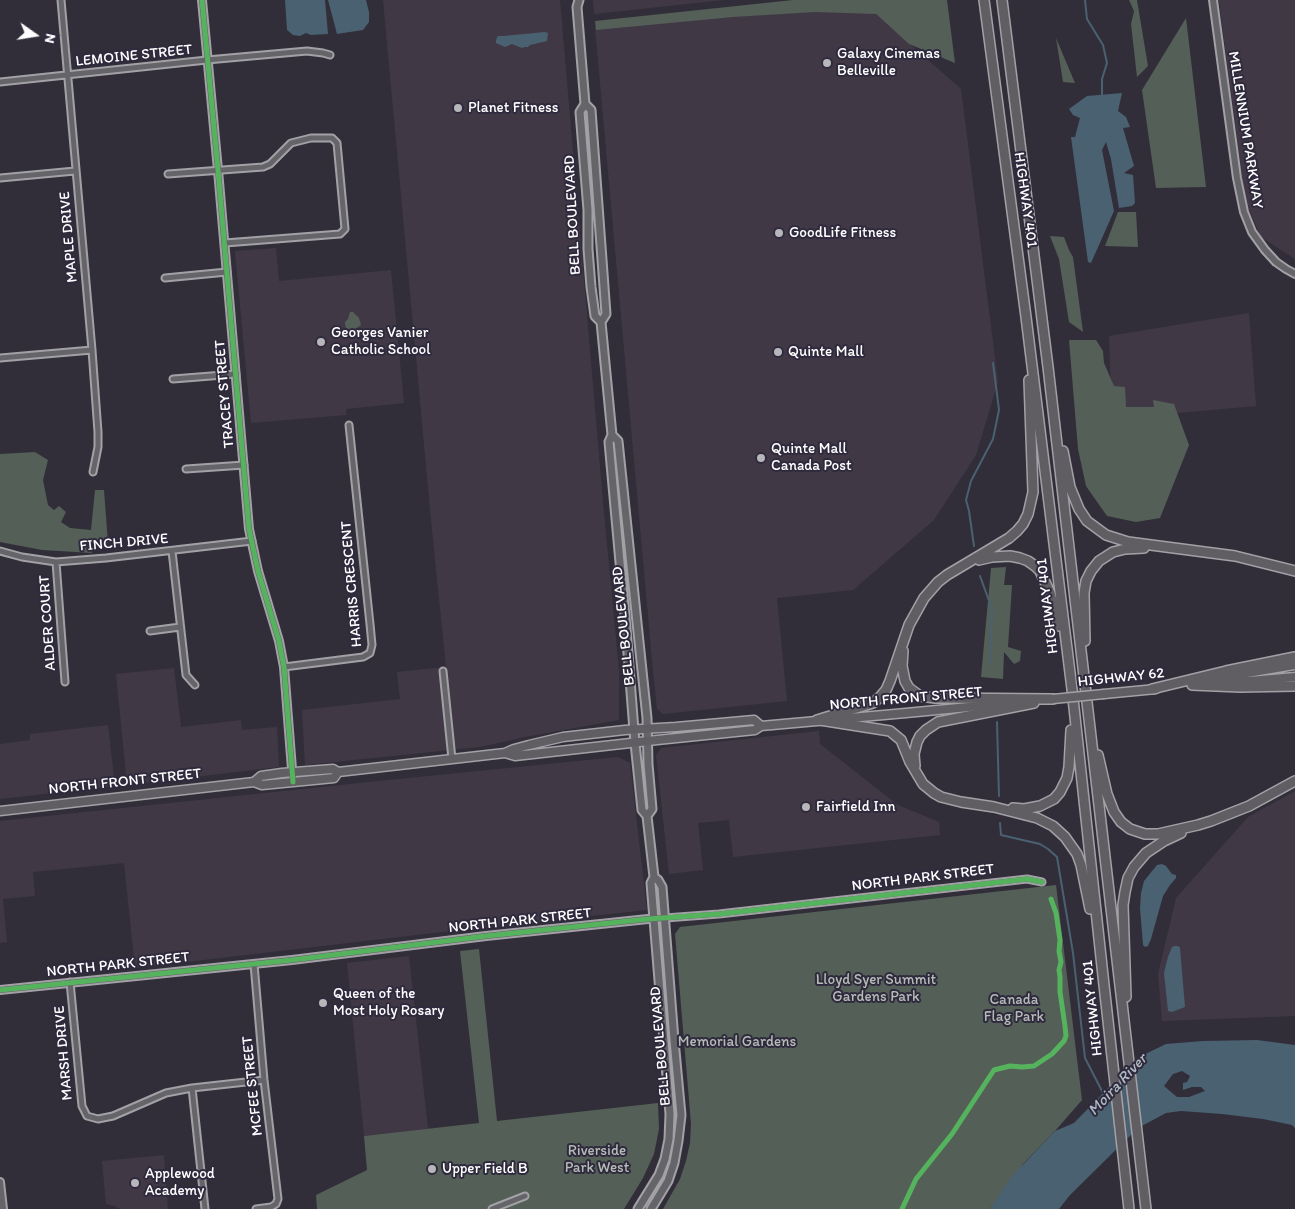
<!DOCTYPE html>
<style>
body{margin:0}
#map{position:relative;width:1295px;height:1209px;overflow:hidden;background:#312e39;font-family:Itim,sans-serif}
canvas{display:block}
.north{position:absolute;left:10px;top:10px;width:50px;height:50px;-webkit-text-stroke:4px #2f2a3d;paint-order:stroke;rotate:103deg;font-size:14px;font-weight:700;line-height:20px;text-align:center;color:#fff}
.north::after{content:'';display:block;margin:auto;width:18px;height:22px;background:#fff;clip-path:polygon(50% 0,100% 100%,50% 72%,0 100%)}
</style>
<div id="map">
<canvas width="1295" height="1209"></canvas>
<div class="north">N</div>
</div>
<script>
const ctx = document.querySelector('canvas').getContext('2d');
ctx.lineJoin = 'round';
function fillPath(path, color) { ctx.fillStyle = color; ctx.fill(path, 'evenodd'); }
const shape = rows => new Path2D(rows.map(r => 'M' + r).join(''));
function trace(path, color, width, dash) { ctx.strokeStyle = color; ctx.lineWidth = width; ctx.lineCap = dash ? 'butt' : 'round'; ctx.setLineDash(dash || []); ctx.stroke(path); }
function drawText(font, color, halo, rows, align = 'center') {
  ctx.font = font + ' Itim,sans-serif'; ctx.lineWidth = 4; ctx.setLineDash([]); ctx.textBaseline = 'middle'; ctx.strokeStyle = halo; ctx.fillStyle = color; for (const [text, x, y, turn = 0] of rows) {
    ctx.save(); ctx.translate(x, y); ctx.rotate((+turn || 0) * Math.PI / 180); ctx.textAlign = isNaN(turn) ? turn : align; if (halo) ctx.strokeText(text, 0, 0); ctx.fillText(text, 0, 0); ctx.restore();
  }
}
fillPath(shape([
 [383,0,560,0,603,502,619,671,619,720,525,737,480,747,305,765,302,710,400,699,397,672,446,667,431,520],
 [593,0,724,0,594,14],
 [1219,0,1295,0,1295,259,1261,237,1245,200],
 [862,2,961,89,998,382,976,455,934,520,853,590,777,598,787,701,663,714,657,709,652,660,595,27],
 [276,248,279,281,391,270,404,403,346,409,346,415,251,423,235,251],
 [1249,313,1256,406,1112,419,1109,336],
 [174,668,181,727,241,720,242,730,277,727,279,767,127,785,116,674],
 [108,725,115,786,0,799,0,744,30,740,30,734],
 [819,731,820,744,898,805,939,822,940,835,733,857,729,820,698,823,703,870,669,874,656,755,661,748],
 [618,757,630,763,647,910,476,928,135,968,124,863,33,872,35,896,3,899,7,942,0,943,0,821,369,782],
 [1295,791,1295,1016,1162,1021,1158,974,1176,898,1248,817],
 [409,956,428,1129,364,1136,347,963],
 [164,1155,168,1209,121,1209,114,1206,106,1204,102,1161]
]), '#413846');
fillPath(shape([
 [793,0,947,0,955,63,909,44,876,14,815,12,733,17,596,30,595,21],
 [1129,0,1137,0,1148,66,1137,77,1131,24,1134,11],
 [1186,18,1206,187,1156,188,1142,90],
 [1056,38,1075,83,1063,82],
 [1118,212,1136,212,1138,247,1105,246],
 [1050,236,1064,237,1069,250,1073,257,1083,332,1069,322,1059,259],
 [350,312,353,312,359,318,361,325,355,329,350,330,346,328,345,324,345,322,348,319],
 [1069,340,1096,340,1103,351,1104,363,1114,386,1125,387,1126,407,1154,407,1153,400,1174,404,1189,445,1160,518,1136,522,1107,516,1086,486,1078,449],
 [35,452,48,460,43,480,48,505,54,510,59,506,66,512,61,522,70,528,91,530,95,490,104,490,108,543,92,545,92,553,42,550,0,542,0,454],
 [1006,567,1004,585,1012,585,1008,647,1021,651,1020,661,1014,664,1004,652,1003,679,981,677,991,568],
 [1056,885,1082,1100,1055,1131,1023,1164,990,1209,663,1209,680,1179,686,1161,690,1143,691,1124,675,934,680,927],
 [479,949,497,1121,658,1103,659,1129,654,1154,643,1178,624,1209,317,1209,316,1195,367,1170,364,1136,479,1123,460,951]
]), '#545f57');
fillPath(shape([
 [285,0,325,0,328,34,311,35,306,33,300,36,293,35,287,30],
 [328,0,366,0,369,12,369,22,363,30,337,34],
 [545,32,548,33,547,41,530,45,528,47,525,47,522,48,512,44,505,47,496,43,496,40,498,36,503,36],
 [1122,93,1118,111,1126,117,1130,127,1123,128,1134,166,1124,173,1133,175,1135,203,1132,206,1119,208,1111,159,1106,142,1102,150,1114,211,1091,263,1088,262,1071,137,1075,137,1080,118,1073,115,1069,109,1087,96],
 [1162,864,1166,866,1172,874,1176,875,1176,878,1170,885,1163,896,1151,939,1148,946,1145,947,1143,945,1140,908,1141,893,1144,881,1157,865],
 [1175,946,1178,946,1180,948,1185,1007,1172,1012,1168,1011,1164,973,1168,957,1172,947],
 [1257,1040,1295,1045,1295,1128,1292,1125,1263,1119,1222,1114,1181,1111,1166,1113,1138,1128,1070,1195,1059,1209,990,1209,1012,1176,1055,1131,1074,1123,1137,1058,1166,1044,1203,1041],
 [1182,1071,1190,1076,1187,1082,1183,1083,1183,1090,1192,1087,1201,1087,1205,1091,1189,1097,1177,1097,1164,1086,1173,1074]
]), '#4a6171');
trace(shape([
 [1085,0,1087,19,1103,45,1107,63,1102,79,1102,95],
 [974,546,969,511,966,500,971,481,993,439,999,410,993,363],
 [980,576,992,609,990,664],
 [997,722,999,796],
 [1000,823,1001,835,1040,844,1048,849,1057,857,1073,953,1085,1058,1103,1093]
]), '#4a6171', 2);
const minor = shape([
 [61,0,92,350,98,432,98,447,93,472],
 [0,82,207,60,307,51,323,53,330,55],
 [168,174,263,167,270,164,291,143,311,138,332,138,337,143,345,229,340,234,225,243],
 [0,178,75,171],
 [165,278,227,272],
 [0,358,92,350],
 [173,379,236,374],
 [186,469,244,465],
 [0,551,22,557,56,562,106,558,252,541],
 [172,551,186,675,195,685],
 [56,562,65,682],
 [150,631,180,627],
 [284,667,363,657,370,653,372,645,370,624,349,425],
 [443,671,452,759],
 [665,918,719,914,1027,879,1042,882],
 [254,964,264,1080,278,1199,276,1204,271,1207,256,1209],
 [70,982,82,1106,87,1116,98,1119,113,1116,166,1093,192,1088,264,1080],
 [192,1088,205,1209],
 [492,1209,525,1196]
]);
const tertiary = shape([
 [202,0,218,170,249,529,258,571,279,641,284,667,293,782],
 [1213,0,1237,178,1244,212,1252,232,1265,250,1276,262,1286,269,1295,274],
 [0,990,292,960,486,936,648,919,665,918],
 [0,1182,3,1209]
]);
const secondary = shape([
 [579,0,577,7,585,104,580,112,588,210,588,249,591,287,595,316,601,322],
 [585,104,591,110,606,314,601,322,612,435,609,442,626,628,635,743,642,810,647,816,654,877,651,883,670,1114,669,1139,665,1159,659,1175,638,1209],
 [612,435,618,441,643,680,647,718,648,764,652,809,647,816],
 [651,1209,668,1181,674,1163,678,1141,681,1115,674,1040,662,887,658,880,654,877]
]);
const primary = shape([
 [1198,683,1247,673,1295,665],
 [1227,683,1295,677],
 [1104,694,1156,689],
 [505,753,515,756,657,740,755,730,761,726,906,713,1021,702],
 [254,782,261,776,282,773,333,769,338,772,505,753,514,749,529,745,563,737,625,730,676,727,754,720,761,726],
 [0,811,254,782,262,785,334,778,338,772]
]);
const motorway = shape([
 [984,0,1026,317,1072,689,1104,985,1129,1209],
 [1002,0,1048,367,1146,1209],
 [1063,451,1070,487,1079,509,1087,521,1106,535,1128,542,1235,556,1295,571],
 [979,560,992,557,1010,556,1020,558,1028,561,1035,566,1040,571,1050,593,1059,626],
 [1085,641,1084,593,1086,581,1091,571,1099,561,1113,552,1125,549,1144,548],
 [903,651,902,666,905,681,909,688,920,696,935,698,1053,699],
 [1192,685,1240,687,1295,686],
 [1152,689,1226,671,1295,657],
 [817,720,873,703,880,697,886,690,890,681,909,625,924,598,938,582,947,575,1009,538,1017,531,1023,524,1028,514,1033,492,1029,380],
 [820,720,890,731,901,740,910,762,923,784,934,793,941,797,961,802,994,807,1037,818,1053,826,1065,837,1077,854,1081,865,1090,909],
 [1098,755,1107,794,1114,812,1121,822,1130,829,1145,834,1158,834,1198,825,1211,821,1249,806,1295,781],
 [915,766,914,754,917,742,920,736,926,730,938,722,1034,703],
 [1013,808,1024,809,1040,806,1054,799,1060,792,1067,778,1069,767,1071,730],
 [1126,997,1123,905,1125,892,1128,878,1134,867,1146,853,1164,841,1181,833]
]);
trace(minor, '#a2a1a6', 9);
trace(tertiary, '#a2a1a6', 10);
trace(secondary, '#a2a1a6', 11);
trace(primary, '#a2a1a6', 11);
trace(motorway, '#a2a1a6', 12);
trace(minor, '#656469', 5);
trace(tertiary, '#656469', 6);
trace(secondary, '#656469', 7);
trace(primary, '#615e63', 8);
trace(motorway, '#615e63', 9);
const primaryBridge = shape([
 [1053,699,1104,694]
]);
trace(primaryBridge, '#a2a1a6', 11, []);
trace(primaryBridge, '#615e63', 8);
trace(shape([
 [202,0,218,170,249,529,258,571,279,641,284,667,293,782],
 [0,990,292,960,486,936,648,919,719,914,1027,879,1042,882],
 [902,1209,916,1179,952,1134,994,1070,1010,1066,1022,1067,1034,1066,1052,1054,1064,1041,1066,1036,1065,1026,1060,992,1060,977,1059,970,1061,962,1059,951,1060,940,1056,913,1051,899]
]), '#56b35d', 5);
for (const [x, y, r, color] of [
 [827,63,5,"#b7b6ba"],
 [458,108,5,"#b7b6ba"],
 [779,233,5,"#b7b6ba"],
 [321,342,5,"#b7b6ba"],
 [778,352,5,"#b7b6ba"],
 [761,458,5,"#b7b6ba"],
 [806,807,5,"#b7b6ba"],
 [323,1003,5,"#b7b6ba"],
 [432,1169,5,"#b7b6ba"],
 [135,1183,5,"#b7b6ba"]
]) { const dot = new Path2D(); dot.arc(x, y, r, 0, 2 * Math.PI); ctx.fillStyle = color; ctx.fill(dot); trace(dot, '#2f2a3d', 2); }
drawText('15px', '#fff', '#2f2a3d', [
 ["Galaxy Cinemas",837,54],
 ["Belleville",837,71],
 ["Planet Fitness",468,108],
 ["GoodLife Fitness",789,233],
 ["Georges Vanier",331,333],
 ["Catholic School",331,350],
 ["Quinte Mall",788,352],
 ["Quinte Mall",771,449],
 ["Canada Post",771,466],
 ["Fairfield Inn",816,807],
 ["Queen of the",333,994],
 ["Most Holy Rosary",333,1011],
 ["Upper Field B",442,1169],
 ["Applewood",145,1174],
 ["Academy",145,1191]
], 'left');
drawText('15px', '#fff', '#2f2a3d', [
 ["LEMOINE STREET",134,56,-6],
 ["MILLENNIUM PARKWAY",1245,130,81],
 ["HIGHWAY 401",1025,200,82],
 ["BELL BOULEVARD",573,215,-93],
 ["MAPLE DRIVE",69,237,-95],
 ["TRACEY STREET",225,394,-95],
 ["FINCH DRIVE",124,543,-5],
 ["HARRIS CRESCENT",352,584,-95],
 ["HIGHWAY 401",1048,606,-97],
 ["ALDER COURT",48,623,-94],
 ["BELL BOULEVARD",624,626,-96],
 ["HIGHWAY 62",1121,678,-6],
 ["NORTH FRONT STREET",906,699,-5],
 ["NORTH FRONT STREET",125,782,-6],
 ["NORTH PARK STREET",923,878,-7],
 ["NORTH PARK STREET",520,921,-6],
 ["NORTH PARK STREET",118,965,-6],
 ["HIGHWAY 401",1093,1008,-96],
 ["BELL BOULEVARD",661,1046,-95],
 ["MARSH DRIVE",64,1053,-95],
 ["MCFEE STREET",253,1086,-96]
]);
drawText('15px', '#b5bbb6', '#2f2a3d', [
 ["Lloyd Syer Summit",876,980],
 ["Gardens Park",876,997],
 ["Canada",1014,1000],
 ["Flag Park",1014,1017],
 ["Memorial Gardens",737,1042],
 ["Riverside",597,1151],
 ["Park West",597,1168]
]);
drawText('italic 16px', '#afbac2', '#2f2a3d', [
 ["Moira River",1118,1085,-47]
]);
</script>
